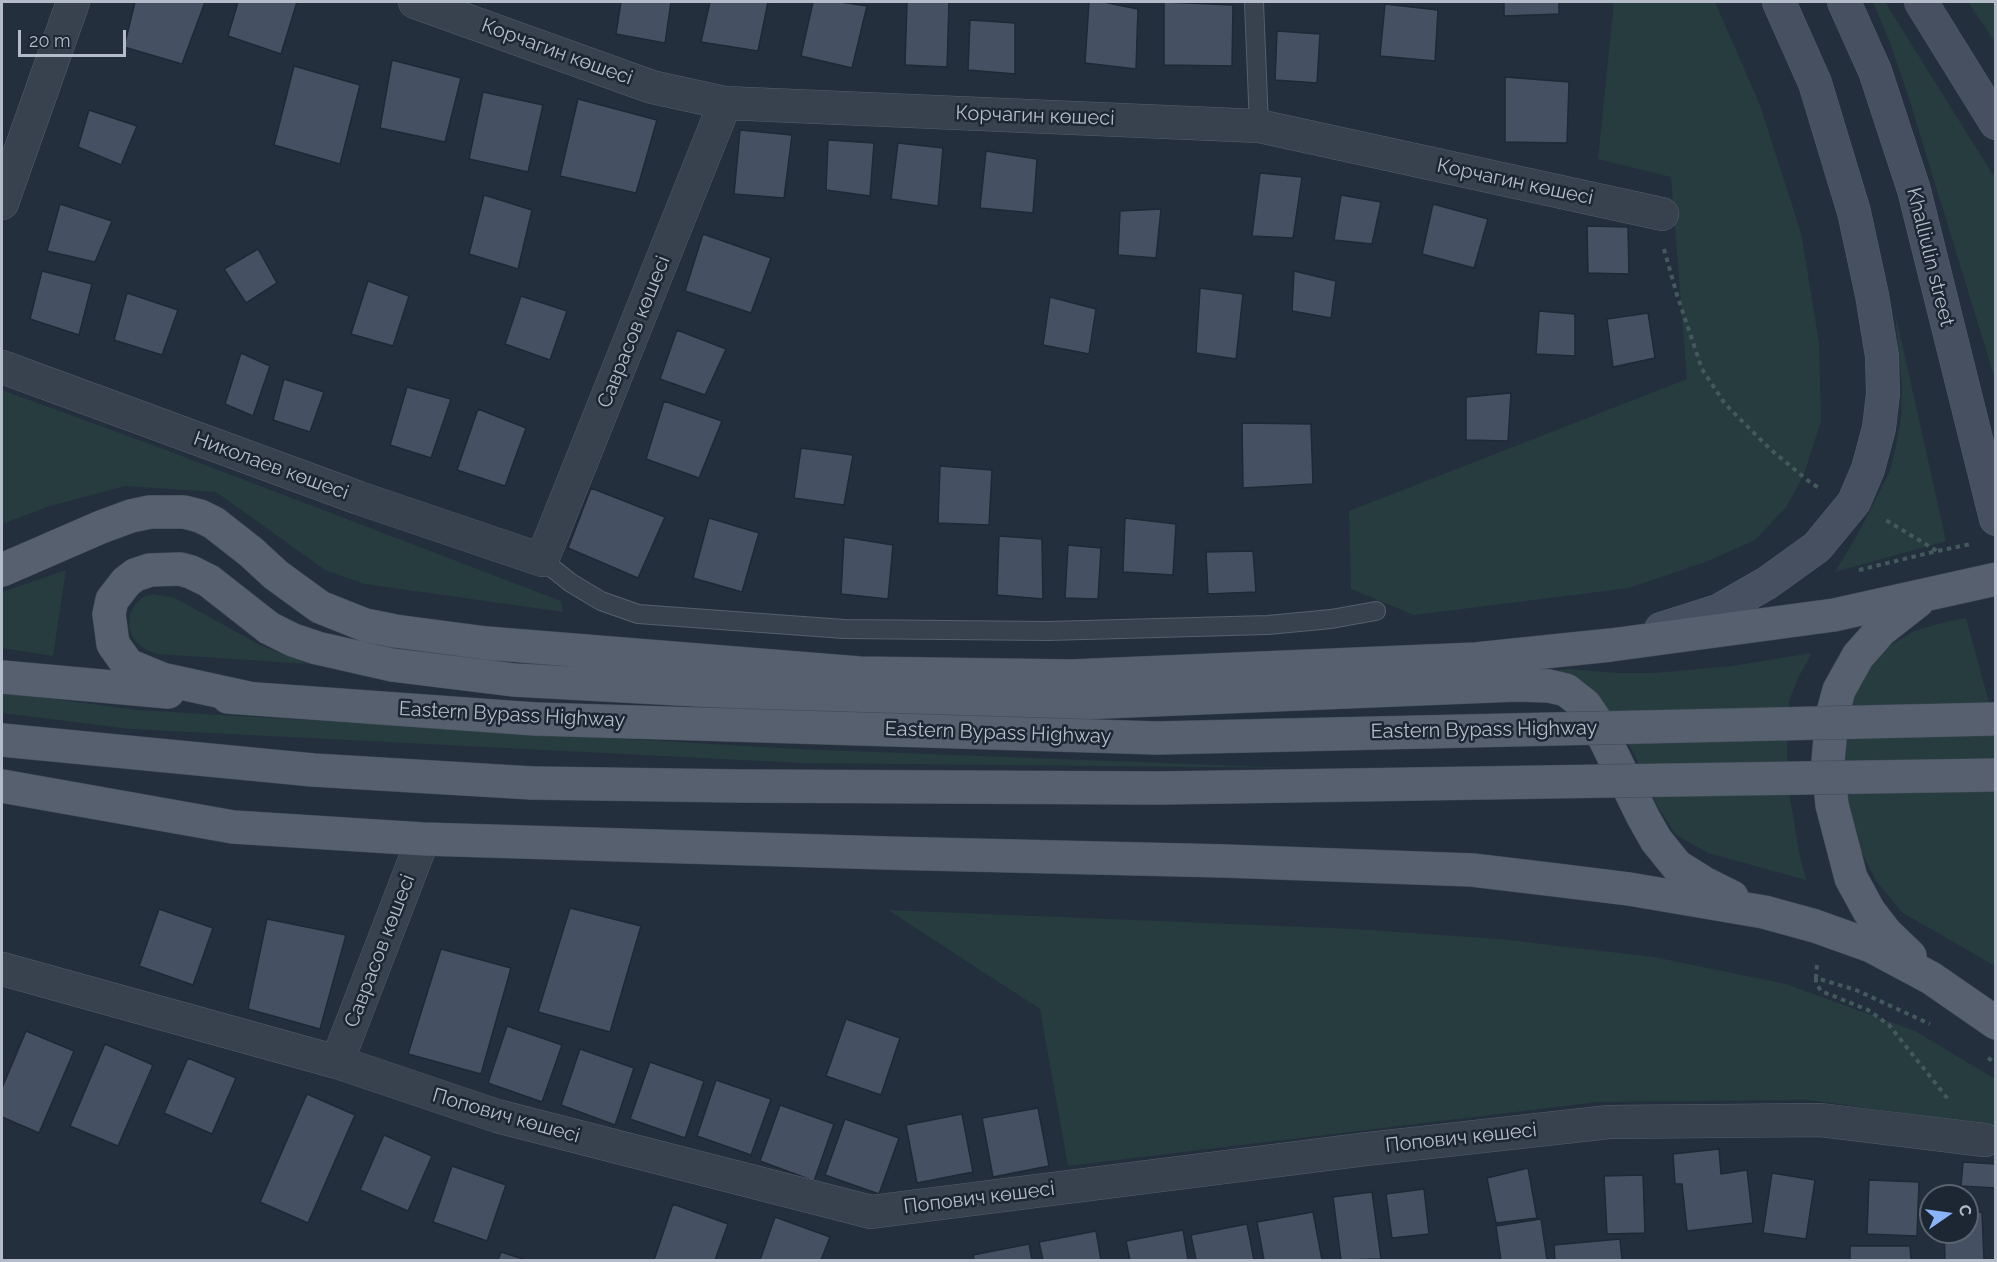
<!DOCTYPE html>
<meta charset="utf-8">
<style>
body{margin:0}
#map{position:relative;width:1997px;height:1262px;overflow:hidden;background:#242f3e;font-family:Raleway,sans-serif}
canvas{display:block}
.frame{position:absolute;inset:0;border:3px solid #b4bcc9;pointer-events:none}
.north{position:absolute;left:1919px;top:1184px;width:60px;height:60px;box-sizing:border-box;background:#1d2633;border:2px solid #59626f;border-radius:50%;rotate:77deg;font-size:16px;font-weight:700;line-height:24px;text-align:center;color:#b4bcc9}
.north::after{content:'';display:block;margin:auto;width:21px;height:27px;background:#8ab4f8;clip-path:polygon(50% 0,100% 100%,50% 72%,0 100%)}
.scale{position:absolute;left:18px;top:30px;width:108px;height:27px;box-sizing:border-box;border:3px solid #b4bcc9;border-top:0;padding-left:8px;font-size:18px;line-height:21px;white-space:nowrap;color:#b4bcc9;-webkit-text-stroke:4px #1d2633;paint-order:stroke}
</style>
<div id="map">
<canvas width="1997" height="1262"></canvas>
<div class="frame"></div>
<div class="north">С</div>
<div class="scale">20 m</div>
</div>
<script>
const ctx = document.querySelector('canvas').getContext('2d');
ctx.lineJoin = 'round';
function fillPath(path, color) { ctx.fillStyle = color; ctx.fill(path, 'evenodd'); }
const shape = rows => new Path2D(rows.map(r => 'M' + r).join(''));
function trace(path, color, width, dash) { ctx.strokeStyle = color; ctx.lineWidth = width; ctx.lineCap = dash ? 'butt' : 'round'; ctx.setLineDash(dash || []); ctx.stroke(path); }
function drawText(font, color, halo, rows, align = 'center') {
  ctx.font = font + ' Raleway,sans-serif'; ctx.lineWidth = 5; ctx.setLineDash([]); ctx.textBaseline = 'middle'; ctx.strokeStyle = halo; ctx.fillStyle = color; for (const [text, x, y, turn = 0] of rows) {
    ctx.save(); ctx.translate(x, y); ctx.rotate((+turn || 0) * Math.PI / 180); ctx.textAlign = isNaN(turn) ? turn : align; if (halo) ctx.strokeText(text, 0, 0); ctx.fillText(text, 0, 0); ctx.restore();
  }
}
fillPath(shape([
 [1614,2,1715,2,1760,105,1801,233,1819,342,1821,421,1804,474,1787,506,1755,540,1708,561,1629,588,1414,615,1351,589,1349,511,1687,379,1671,177,1598,159],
 [1873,2,1885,2,1995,178,1995,379,1906,89,1889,40],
 [1968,2,1995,2,1995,42],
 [1895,312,1946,541,1835,572,1859,532,1890,471,1896,446,1901,417,1902,387],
 [2,390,166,450,561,601,563,612,365,584,325,570,216,492,125,486,50,506,2,524],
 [66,570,53,656,2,648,2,592],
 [153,594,175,598,260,645,309,664,157,654,149,651,140,646,132,636,129,626,130,614,136,603,143,597],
 [1966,618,1988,699,1995,721,1995,966,1903,913,1876,881,1857,842,1846,798,1843,752,1848,711,1857,683,1872,663,1890,646,1914,631,1945,622],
 [1812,653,1798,678,1789,701,1787,753,1788,786,1799,852,1806,880,1708,853,1676,835,1658,807,1636,758,1615,719,1543,671,1569,669,1616,673,1654,673,1732,666],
 [2,692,137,710,797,749,1295,768,801,763,131,729,2,713],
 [888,910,1355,929,1499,939,1654,957,1786,984,1915,1031,1995,1079,1995,1126,1809,1100,1598,1102,1068,1166,1040,1009]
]), '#263c3f');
const building = shape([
 [135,2,205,2,182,64,124,47,135,2],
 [238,2,297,2,281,54,228,36,238,2],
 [621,2,671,2,665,43,616,34,621,2],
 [710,2,768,2,758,51,701,42,710,2],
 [813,2,840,2,867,6,852,68,801,56,813,2],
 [907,2,949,2,947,67,905,65,907,2],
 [1089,2,1103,2,1138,9,1136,69,1085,63,1089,2],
 [1164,2,1233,5,1232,66,1164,65,1164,2],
 [1504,2,1559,2,1559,14,1504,16,1504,2],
 [1385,4,1438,10,1435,61,1380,56,1385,4],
 [970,20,1015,23,1015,74,968,70,970,20],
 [1277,31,1320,34,1317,83,1275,80,1277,31],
 [392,60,461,78,445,142,380,128,392,60],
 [294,66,360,85,340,164,274,145,294,66],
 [1505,77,1569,82,1567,143,1505,142,1505,77],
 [483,92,543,105,528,172,469,159,483,92],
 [578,99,657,120,636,193,560,176,578,99],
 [89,110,137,126,121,165,78,147,89,110],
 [740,130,792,135,784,198,734,194,740,130],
 [828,140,874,143,870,196,826,190,828,140],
 [898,143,943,148,938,206,891,199,898,143],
 [986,151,1037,159,1033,213,980,208,986,151],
 [1260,173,1302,177,1293,238,1252,236,1260,173],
 [484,195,532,210,518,269,469,254,484,195],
 [1341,195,1381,202,1372,244,1334,240,1341,195],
 [60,204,112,221,95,262,47,251,60,204],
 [1433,204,1488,219,1474,268,1422,254,1433,204],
 [1161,209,1156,258,1118,255,1120,211,1161,209],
 [1587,226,1628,227,1629,274,1588,273,1587,226],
 [703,234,771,258,751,313,685,291,703,234],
 [258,249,277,283,246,303,224,269,258,249],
 [42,271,92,284,79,335,30,319,42,271],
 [1294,271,1336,281,1331,318,1292,311,1294,271],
 [368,281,409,296,393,346,351,334,368,281],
 [1200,288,1243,294,1236,359,1196,353,1200,288],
 [127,293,178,310,162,355,114,340,127,293],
 [521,296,567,311,550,360,505,344,521,296],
 [1050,297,1096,309,1089,354,1043,345,1050,297],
 [1539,311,1575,314,1575,356,1536,354,1539,311],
 [1648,313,1655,358,1613,367,1607,319,1648,313],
 [677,330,726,349,705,395,660,379,677,330],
 [241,353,270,366,253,416,225,404,241,353],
 [284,379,324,392,310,432,273,420,284,379],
 [407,387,451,399,431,458,390,445,407,387],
 [1511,393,1508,441,1466,440,1466,397,1511,393],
 [664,401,722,421,699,478,646,459,664,401],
 [478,409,526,428,505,486,457,470,478,409],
 [1242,423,1311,424,1313,484,1243,488,1242,423],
 [801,448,853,455,844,505,794,498,801,448],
 [940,466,992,470,989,525,938,523,940,466],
 [591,488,665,517,638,578,568,548,591,488],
 [709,518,759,533,742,592,693,578,709,518],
 [1125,518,1176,524,1173,575,1123,572,1125,518],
 [999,536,1042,539,1043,599,997,595,999,536],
 [844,537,893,545,888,599,841,594,844,537],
 [1068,545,1101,548,1098,599,1065,598,1068,545],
 [1253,551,1256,592,1208,594,1206,552,1253,551],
 [570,908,641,926,610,1032,538,1012,570,908],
 [159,909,213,928,193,985,139,966,159,909],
 [267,919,346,935,320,1029,248,1009,267,919],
 [441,949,511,968,481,1074,408,1054,441,949],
 [846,1019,900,1038,881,1095,826,1076,846,1019],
 [507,1026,562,1045,542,1102,488,1083,507,1026],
 [26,1031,74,1051,39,1133,2,1117,2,1088,26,1031],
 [105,1044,153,1065,118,1146,70,1126,105,1044],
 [580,1049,634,1068,615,1125,561,1105,580,1049],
 [188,1058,236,1078,212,1134,164,1113,188,1058],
 [650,1062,704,1081,685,1138,630,1119,650,1062],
 [716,1080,771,1099,751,1155,697,1136,716,1080],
 [307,1094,355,1115,308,1223,260,1202,307,1094],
 [780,1105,834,1124,814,1181,760,1161,780,1105],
 [1038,1108,1049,1166,993,1177,982,1118,1038,1108],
 [962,1114,973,1172,917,1183,906,1125,962,1114],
 [845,1119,899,1138,879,1194,825,1175,845,1119],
 [384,1135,432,1156,408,1211,360,1190,384,1135],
 [1719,1149,1721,1174,1747,1170,1753,1223,1687,1231,1682,1184,1675,1184,1673,1154,1719,1149],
 [1963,1162,1996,1164,1996,1188,1961,1186,1963,1162],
 [452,1166,506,1185,487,1241,433,1222,452,1166],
 [1528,1168,1537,1218,1496,1223,1487,1178,1528,1168],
 [1772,1173,1815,1180,1806,1239,1763,1233,1772,1173],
 [1643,1175,1645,1233,1607,1234,1604,1176,1643,1175],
 [1869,1180,1919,1182,1917,1236,1867,1234,1869,1180],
 [1424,1189,1429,1234,1392,1238,1386,1194,1424,1189],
 [1372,1192,1381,1259,1341,1260,1333,1197,1372,1192],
 [673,1204,728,1224,715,1260,654,1260,673,1204],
 [1313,1212,1322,1260,1264,1260,1257,1222,1313,1212],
 [1982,1212,1984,1260,1945,1260,1944,1232,1967,1232,1967,1213,1982,1212],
 [775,1217,830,1237,821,1260,760,1260,775,1217],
 [1541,1219,1547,1260,1501,1260,1496,1226,1541,1219],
 [1247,1224,1254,1260,1196,1260,1191,1235,1247,1224],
 [1183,1230,1188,1260,1130,1260,1126,1241,1183,1230],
 [1096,1231,1101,1260,1043,1260,1039,1242,1096,1231],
 [1620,1239,1622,1260,1555,1260,1554,1245,1620,1239],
 [1029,1244,1032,1260,974,1260,973,1255,1029,1244],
 [1850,1246,1910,1246,1911,1260,1850,1260,1850,1246],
 [501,1252,526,1260,498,1260,501,1252]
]);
fillPath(building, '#455162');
trace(building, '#1f2835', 1.5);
const lane = shape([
 [1254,2,1259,126],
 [542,560,571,583,601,601,638,614,844,629,1048,631,1268,625,1331,619,1376,611]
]);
const street = shape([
 [415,2,652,87,725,103,1259,126,1662,214],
 [2,203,73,2],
 [2,367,359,498,542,560,725,103],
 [2,969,337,1062,497,1116,871,1212,1367,1149,1609,1122,1821,1120,1985,1140],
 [337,1062,423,839]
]);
const secondary = shape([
 [1844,2,1875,71,1914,190,1996,519],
 [1921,2,1996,123],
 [1661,629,1718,611,1767,583,1817,547,1854,502,1868,469,1879,428,1883,394,1882,356,1872,295,1854,212,1815,83,1779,2]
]);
const primary = shape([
 [2,570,101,527,131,516,150,512,184,512,200,516,214,523,251,552,276,575,320,607,365,625,395,631,486,643,859,673,1071,676,1476,659,1611,645,1834,615,1996,579],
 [2,677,168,692],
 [228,697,535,719],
 [249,698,162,679,128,665,113,644,109,614,112,600,126,582,135,575,150,570,180,569,191,572,209,581,269,628,293,640,317,648,392,665,514,680,861,699,1079,703,1516,685,1549,686,1566,690,1585,705,1596,721,1643,817,1656,840,1677,866,1704,883,1732,897],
 [2,740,313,770,532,783],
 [2,786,233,827,423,839,886,853,1225,861,1472,870,1556,880,1629,889,1764,912,1815,926,1871,946,1931,978,1996,1023],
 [1910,956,1886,933,1869,911,1851,878,1832,805,1828,761,1832,716,1839,690,1858,656,1881,630,1918,601]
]);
trace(lane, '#565f6c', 20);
trace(street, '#565f6c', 34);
trace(secondary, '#565f6c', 34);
trace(primary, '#414a57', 34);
trace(shape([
 [1664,249,1677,295,1702,369,1725,404,1770,449,1812,484,1820,488],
 [1938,551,1971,544],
 [1859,570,1937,551,1884,519],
 [1817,965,1816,978,1856,990,1930,1024],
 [1816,978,1816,983,1821,991,1868,1010,1889,1025,1948,1099],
 [1988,1058,1996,1063]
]), '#44595c', 4, [4.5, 4.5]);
trace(lane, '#38414e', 18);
trace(street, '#38414e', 33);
trace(secondary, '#465061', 33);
trace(primary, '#56606e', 33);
const primaryBridge = shape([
 [535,719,1157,738,1996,719],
 [532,783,738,786,1159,788,1996,775]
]);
trace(primaryBridge, '#414a57', 34, []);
trace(primaryBridge, '#56606e', 33);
drawText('20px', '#b4bcc9', '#1d2633', [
 ["Корчагин көшесі",557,52,20],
 ["Корчагин көшесі",1035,116,2],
 ["Корчагин көшесі",1515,182,12],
 ["Khalliulin street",1930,257,76],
 ["Саврасов көшесі",634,332,-68],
 ["Николаев көшесі",271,466,20],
 ["Eastern Bypass Highway",512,715,3],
 ["Eastern Bypass Highway",1484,730,-1],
 ["Eastern Bypass Highway",998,733,2],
 ["Саврасов көшесі",380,951,-69],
 ["Попович көшесі",506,1116,16],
 ["Попович көшесі",1461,1138,-6],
 ["Попович көшесі",979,1198,-7]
]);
</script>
